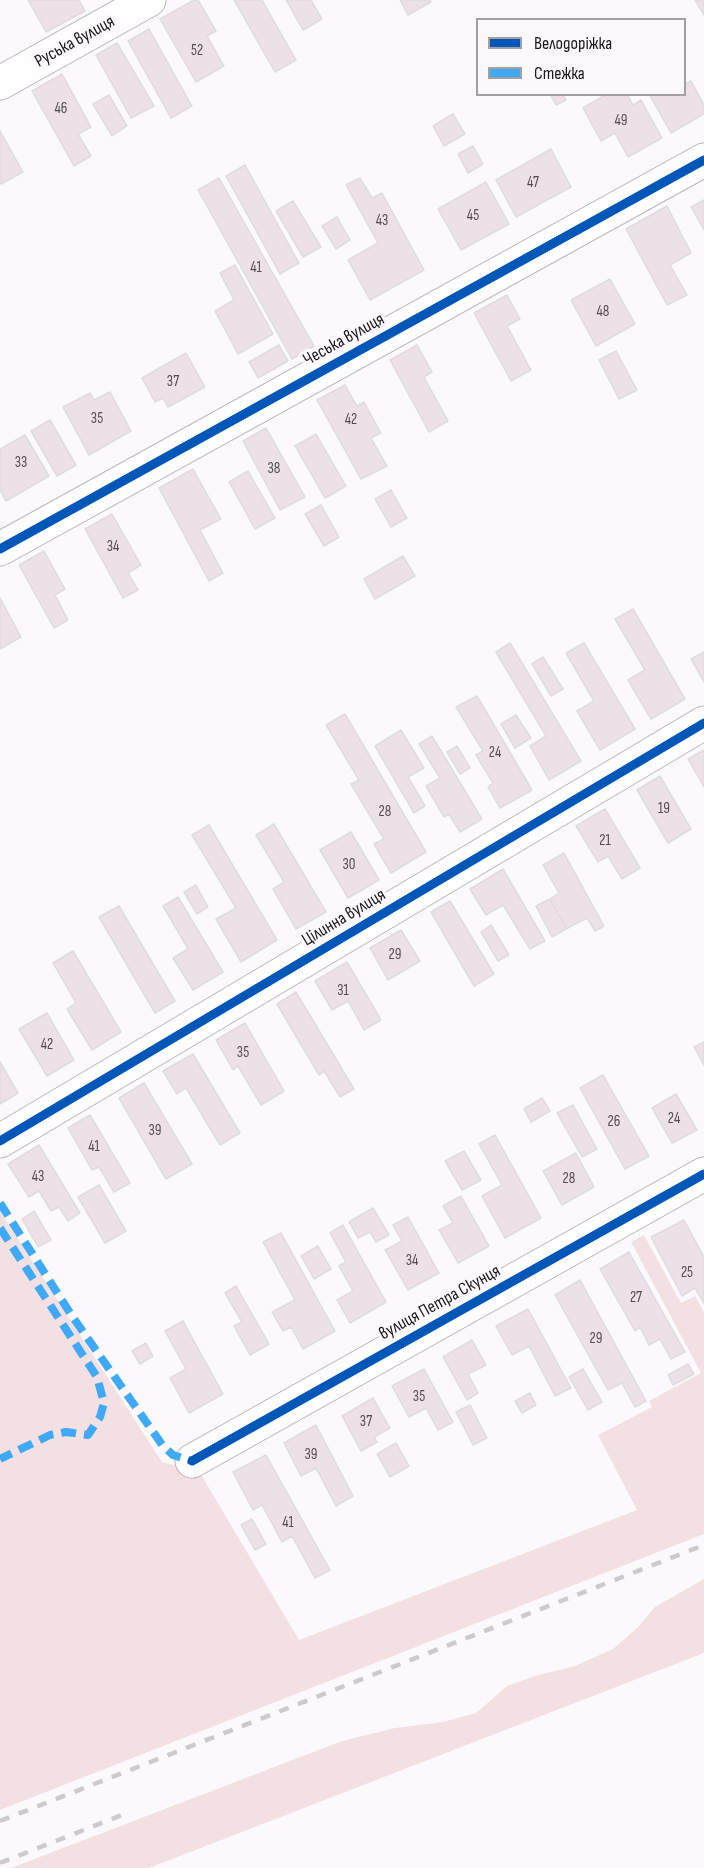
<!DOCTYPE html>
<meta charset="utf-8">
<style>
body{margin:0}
#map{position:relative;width:704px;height:1868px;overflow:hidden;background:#fcf9fd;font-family:"Sofia Sans Condensed",sans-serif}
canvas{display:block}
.legend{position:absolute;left:476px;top:18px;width:210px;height:78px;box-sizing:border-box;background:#fdf8fe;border:2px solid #a39fa3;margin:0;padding:8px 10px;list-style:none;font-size:18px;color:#1b191b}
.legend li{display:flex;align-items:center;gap:12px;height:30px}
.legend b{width:30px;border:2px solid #a39fa3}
</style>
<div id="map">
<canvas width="704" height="1868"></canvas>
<ul class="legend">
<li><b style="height:8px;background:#0057b8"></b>Велодоріжка</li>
<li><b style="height:8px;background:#3fa9f5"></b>Стежка</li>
</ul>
</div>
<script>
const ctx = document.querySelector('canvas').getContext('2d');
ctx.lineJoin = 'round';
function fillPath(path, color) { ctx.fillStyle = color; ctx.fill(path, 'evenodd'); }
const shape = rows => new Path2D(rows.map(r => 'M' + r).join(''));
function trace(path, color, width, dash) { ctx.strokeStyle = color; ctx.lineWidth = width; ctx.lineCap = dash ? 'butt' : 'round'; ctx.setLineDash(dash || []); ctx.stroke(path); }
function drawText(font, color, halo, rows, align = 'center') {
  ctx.font = font + ' "Sofia Sans Condensed",sans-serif'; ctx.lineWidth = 6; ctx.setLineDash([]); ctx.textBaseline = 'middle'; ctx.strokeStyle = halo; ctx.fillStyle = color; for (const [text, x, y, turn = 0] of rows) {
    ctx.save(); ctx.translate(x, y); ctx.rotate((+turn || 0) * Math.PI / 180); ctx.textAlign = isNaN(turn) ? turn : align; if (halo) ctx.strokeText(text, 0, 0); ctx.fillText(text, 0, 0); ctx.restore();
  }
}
fillPath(shape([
 [0,1211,162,1462,199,1471,299,1640,637,1510,598,1435,652,1407,649,1401,701,1373,631,1242,644,1235,681,1303,695,1296,704,1312,704,1534,0,1810],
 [704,1579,704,1653,149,1868,11,1868,342,1741,395,1728,443,1722,476,1713,507,1686,538,1675,575,1666,613,1649,638,1627,655,1607]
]), '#f3e0e2');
const building = shape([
 [28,0,79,0,85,11,46,32,28,0],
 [194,0,198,0,216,31,207,36,224,66,196,82,160,19,194,0],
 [234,0,262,0,296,60,275,72,234,0],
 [286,0,311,0,322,19,303,30,286,0],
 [400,0,430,0,431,2,408,15,400,0],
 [695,0,704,0,704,15,695,0],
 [149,29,192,106,171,118,128,41,149,29],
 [117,43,154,106,131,118,96,55,117,43],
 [62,74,91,127,78,134,91,156,74,166,32,91,62,74],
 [691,81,704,105,704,114,671,133,649,94,684,94,684,85,691,81],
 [550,94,563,94,566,100,556,105,550,94],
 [607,94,627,94,633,105,641,100,662,138,628,157,615,133,601,141,583,108,607,94],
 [109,95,127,126,112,136,93,104,109,95],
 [453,114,465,134,444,146,433,126,453,114],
 [0,131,23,172,1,184,0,182,0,131],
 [473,146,483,164,468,173,458,154,473,146],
 [551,149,571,187,516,217,496,180,551,149],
 [245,165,299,263,280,274,226,176,245,165],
 [219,178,314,346,292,359,198,190,219,178],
 [360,178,372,198,382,193,424,270,370,300,348,260,378,243,346,185,360,178],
 [486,182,509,224,461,250,438,209,486,182],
 [704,200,704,230,691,207,704,200],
 [293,201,321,247,303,257,276,211,293,201],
 [667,206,691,253,670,265,687,295,667,305,626,229,667,206],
 [337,217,350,240,336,249,322,226,337,217],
 [235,265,273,334,238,354,215,311,234,300,220,273,235,265],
 [610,279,635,324,596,346,571,300,610,279],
 [507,295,520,319,507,326,531,370,511,381,474,313,507,295],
 [279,345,288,361,258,378,249,362,279,345],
 [417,345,432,372,424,377,448,421,429,432,390,360,417,345],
 [616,351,637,390,619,399,599,360,616,351],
 [186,353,205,387,168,407,163,398,155,402,142,378,186,353],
 [345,385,357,406,364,402,381,433,371,438,387,466,361,479,317,400,345,385],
 [110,392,131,431,89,455,63,407,90,393,94,400,110,392],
 [50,420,76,465,57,476,31,431,50,420],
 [266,428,305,497,280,510,243,441,266,428],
 [316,434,346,486,325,498,295,446,316,434],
 [25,435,49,476,6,501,0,490,0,449,25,435],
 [193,469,221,519,200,530,223,573,209,581,159,488,193,469],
 [248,471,275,518,255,529,229,482,248,471],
 [391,490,407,518,391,527,375,499,391,490],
 [321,505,339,537,324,546,305,514,321,505],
 [112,514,141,565,128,573,138,590,123,598,85,529,112,514],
 [44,551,65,589,55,595,68,620,54,628,19,565,44,551],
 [403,556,415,576,375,599,364,579,403,556],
 [0,598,21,637,0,649,0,598],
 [633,609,685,699,651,719,628,680,645,670,615,619,633,609],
 [510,643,581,761,549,780,530,746,546,736,496,652,510,643],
 [584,643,635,729,600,750,577,711,594,701,566,653,584,643],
 [704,652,704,682,691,659,704,652],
 [543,657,563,689,551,696,532,664,543,657],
 [477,696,532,790,500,808,488,787,493,783,476,755,483,751,456,707,477,696],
 [345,714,426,852,391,873,374,844,384,839,351,784,359,780,326,725,345,714],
 [516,715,531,738,515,748,501,724,516,715],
 [401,730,424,768,408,777,425,806,414,813,375,746,401,730],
 [432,736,482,819,460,832,449,814,444,817,426,786,440,778,419,744,432,736],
 [457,746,470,768,460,774,447,752,457,746],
 [704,750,704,787,688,759,704,750],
 [660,776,691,829,668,843,637,790,660,776],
 [605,809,640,868,622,879,608,856,598,862,576,826,605,809],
 [274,824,326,912,296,929,273,889,284,882,256,835,274,824],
 [209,825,277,940,241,962,216,919,236,908,192,835,209,825],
 [351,832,379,880,348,898,320,850,351,832],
 [564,853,604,926,595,931,587,918,566,929,550,899,559,893,543,865,564,853],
 [503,869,545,941,530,949,503,905,486,915,470,889,503,869],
 [196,885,208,907,197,914,184,892,196,885],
 [178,897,223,972,193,990,173,958,188,949,163,906,178,897],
 [550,899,566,929,552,937,536,906,550,899],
 [450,901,494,974,474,986,431,912,450,901],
 [119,906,175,1001,155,1013,99,917,119,906],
 [491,925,509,955,498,961,481,932,491,925],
 [401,930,420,961,388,980,370,948,401,930],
 [73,951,121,1032,92,1050,67,1009,76,1003,53,963,73,951],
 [347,962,381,1020,364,1030,348,1001,332,1010,315,981,347,962],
 [296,992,354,1089,340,1097,324,1071,319,1075,277,1004,296,992],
 [47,1013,74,1060,47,1076,19,1029,47,1013],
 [245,1023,284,1091,261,1105,238,1066,233,1070,216,1040,245,1023],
 [704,1042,704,1065,694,1047,704,1042],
 [193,1054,240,1133,220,1145,186,1088,177,1094,163,1071,193,1054],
 [0,1062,18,1093,0,1104,0,1062],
 [603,1075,649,1156,625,1169,580,1088,603,1075],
 [144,1083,192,1164,166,1179,119,1098,144,1083],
 [676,1094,697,1130,672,1143,652,1108,676,1094],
 [542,1098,550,1111,531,1122,524,1109,542,1098],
 [573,1105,597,1149,582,1157,557,1113,573,1105],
 [90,1115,130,1183,114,1192,99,1167,92,1170,68,1128,90,1115],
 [495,1135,541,1218,505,1238,482,1196,502,1185,479,1144,495,1135],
 [39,1145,80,1213,68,1221,59,1207,51,1211,39,1191,29,1197,8,1164,39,1145],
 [464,1151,481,1180,462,1190,445,1161,464,1151],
 [576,1153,594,1187,562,1205,543,1171,576,1153],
 [99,1185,126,1231,105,1243,78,1197,99,1185],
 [461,1196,489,1246,458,1263,439,1230,453,1223,443,1206,461,1196],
 [373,1208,389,1235,376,1242,370,1232,358,1238,349,1222,373,1208],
 [34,1211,51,1240,38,1247,22,1219,34,1211],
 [408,1217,439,1273,408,1290,385,1250,402,1241,393,1225,408,1217],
 [684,1220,704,1257,704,1304,695,1288,682,1296,651,1237,684,1220],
 [343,1225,386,1302,350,1323,337,1300,353,1291,339,1266,346,1262,330,1233,343,1225],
 [281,1233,335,1331,303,1349,291,1327,283,1331,272,1312,295,1300,263,1242,281,1233],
 [318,1246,331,1269,314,1279,301,1256,318,1246],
 [629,1252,685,1352,671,1359,660,1339,649,1345,640,1327,635,1331,600,1269,629,1252],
 [580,1280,646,1401,635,1407,622,1383,608,1390,555,1295,580,1280],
 [236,1286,269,1344,250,1355,234,1326,242,1322,225,1293,236,1286],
 [528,1309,571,1388,555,1396,529,1346,512,1355,496,1326,528,1309],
 [183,1321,223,1394,189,1413,170,1378,186,1369,165,1331,183,1321],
 [472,1340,486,1365,468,1374,478,1393,467,1400,443,1357,472,1340],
 [146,1343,153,1356,140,1364,132,1351,146,1343],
 [688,1364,694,1374,673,1385,668,1375,688,1364],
 [424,1369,453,1422,438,1430,426,1408,409,1417,392,1386,424,1369],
 [583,1369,602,1402,588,1410,569,1377,583,1369],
 [530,1393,536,1405,522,1413,515,1401,530,1393],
 [373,1398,390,1428,374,1437,377,1442,361,1451,342,1416,373,1398],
 [470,1405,487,1438,473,1445,456,1412,470,1405],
 [316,1425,353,1496,336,1506,316,1468,301,1476,284,1443,316,1425],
 [396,1443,409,1466,390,1477,377,1454,396,1443],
 [266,1455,330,1570,315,1578,292,1536,282,1542,262,1505,253,1510,233,1472,266,1455],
 [252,1519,266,1544,255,1550,241,1525,252,1519]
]);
fillPath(building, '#ebe1e7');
trace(building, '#dfdcde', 1.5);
const minor = shape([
 [0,83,149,0],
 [0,549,704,160],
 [0,1141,704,723],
 [192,1461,704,1174]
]);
trace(minor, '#b7b5b8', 35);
trace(minor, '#fffeff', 33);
trace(shape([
 [0,1821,704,1545],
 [0,1863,127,1813]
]), '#cccacc', 4.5, [10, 10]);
trace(shape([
 [0,1203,72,1316,163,1446,173,1455,192,1461],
 [0,1228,97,1377,104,1403,100,1417,88,1435,66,1432,50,1435,0,1459]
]), '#3fa9f5', 8, [15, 8]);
trace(shape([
 [0,549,704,160],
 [0,1141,704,723],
 [192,1461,704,1174]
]), '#0057b8', 9);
drawText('15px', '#514d50', null, [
 ["52",197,51],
 ["46",61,109],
 ["49",621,121],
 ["47",533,183],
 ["45",473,216],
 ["43",382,221],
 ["41",256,268],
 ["48",603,312],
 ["37",173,382],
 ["35",97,419],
 ["42",351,420],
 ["33",21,463],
 ["38",274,469],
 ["34",113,547],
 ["24",495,753],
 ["19",664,809],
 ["28",385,812],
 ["21",605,841],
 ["30",349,865],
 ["29",395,955],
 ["31",343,991],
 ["42",47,1045],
 ["35",243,1053],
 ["24",674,1119],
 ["26",614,1122],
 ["39",155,1131],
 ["41",94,1147],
 ["43",38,1177],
 ["28",569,1179],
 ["34",412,1261],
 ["25",687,1273],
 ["27",636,1298],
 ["29",596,1339],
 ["35",419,1397],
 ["37",366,1422],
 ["39",311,1455],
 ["41",288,1523]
]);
drawText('18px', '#1b191b', '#fdf8fe', [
 ["Руська вулиця",75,42,-29],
 ["Чеська вулиця",344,340,-29],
 ["Цілинна вулиця",344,918,-31],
 ["вулиця Петра Скунця",440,1303,-29]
]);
</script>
